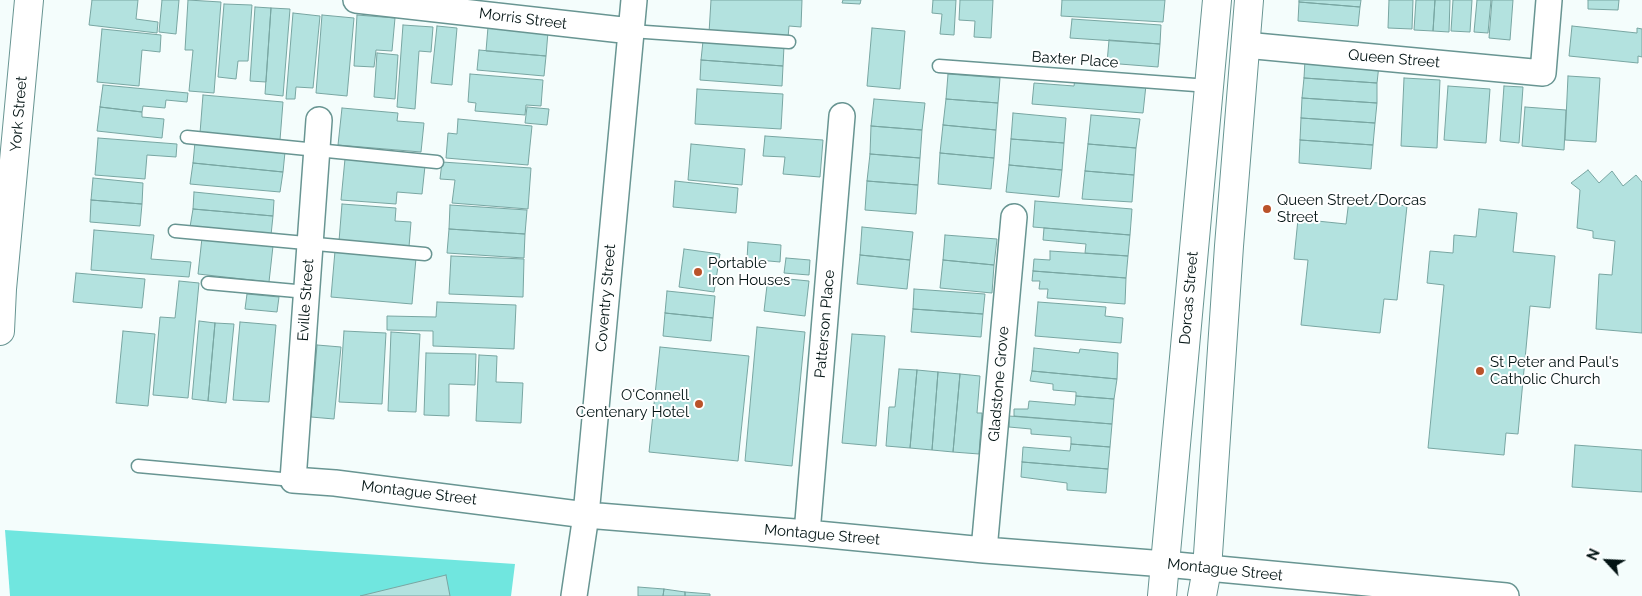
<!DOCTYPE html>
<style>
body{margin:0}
#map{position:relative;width:1642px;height:596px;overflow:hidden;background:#f4fdfc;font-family:Raleway,sans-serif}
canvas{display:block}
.north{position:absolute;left:1582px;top:536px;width:50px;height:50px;-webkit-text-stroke:4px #fff;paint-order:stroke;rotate:295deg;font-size:14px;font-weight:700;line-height:20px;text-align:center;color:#031414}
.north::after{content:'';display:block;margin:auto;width:18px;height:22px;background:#031414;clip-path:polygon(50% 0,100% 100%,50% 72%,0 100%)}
</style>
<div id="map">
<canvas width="1642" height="596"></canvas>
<div class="north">N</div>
</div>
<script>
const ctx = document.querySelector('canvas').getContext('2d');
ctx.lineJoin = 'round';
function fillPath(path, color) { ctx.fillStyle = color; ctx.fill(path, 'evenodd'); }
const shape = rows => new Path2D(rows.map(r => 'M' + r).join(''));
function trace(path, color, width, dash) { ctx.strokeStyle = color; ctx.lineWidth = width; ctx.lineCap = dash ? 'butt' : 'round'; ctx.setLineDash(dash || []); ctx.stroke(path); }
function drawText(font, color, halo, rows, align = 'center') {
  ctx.font = font + ' Raleway,sans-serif'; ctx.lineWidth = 4; ctx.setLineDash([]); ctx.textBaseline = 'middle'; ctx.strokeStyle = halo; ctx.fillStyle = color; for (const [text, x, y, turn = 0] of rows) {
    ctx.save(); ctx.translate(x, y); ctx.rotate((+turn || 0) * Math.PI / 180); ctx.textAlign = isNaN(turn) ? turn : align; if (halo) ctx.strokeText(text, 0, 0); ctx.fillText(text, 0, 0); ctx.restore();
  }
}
fillPath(shape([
 [5,530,515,564,511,596,10,596]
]), '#70e6df');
const building = shape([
 [92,0,138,0,136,19,158,22,157,33,89,25,92,0],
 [162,0,179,0,176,34,159,32,162,0],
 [188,0,221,2,214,93,189,91,193,50,185,50,188,0],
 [711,0,802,0,801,27,789,26,788,38,709,33,711,0],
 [843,0,861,0,860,4,842,3,843,0],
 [933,0,956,0,954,35,940,34,942,14,932,13,933,0],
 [960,0,993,0,991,38,974,37,975,21,959,20,960,0],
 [1062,0,1165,0,1163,22,1061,16,1062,0],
 [1299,0,1361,0,1360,7,1299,2,1299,0],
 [1389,0,1413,0,1412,29,1388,28,1389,0],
 [1416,0,1435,0,1433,31,1414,30,1416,0],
 [1435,0,1450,0,1449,32,1433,31,1435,0],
 [1453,0,1472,0,1470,32,1451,31,1453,0],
 [1477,0,1491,0,1488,33,1474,32,1477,0],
 [1492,0,1513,0,1510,40,1489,38,1492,0],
 [1588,0,1619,0,1618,10,1588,9,1588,0],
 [1299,2,1360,7,1358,26,1298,21,1299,2],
 [224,4,252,5,248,61,238,61,236,79,218,77,224,4],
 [255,7,271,8,266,82,250,81,255,7],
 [271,8,290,9,283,96,265,94,271,8],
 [293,13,320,16,313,88,296,87,295,99,286,99,293,13],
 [322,15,354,18,347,96,316,93,322,15],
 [357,15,395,18,392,51,376,50,374,67,354,66,357,15],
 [1072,19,1161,25,1160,44,1070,38,1072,19],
 [403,25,433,27,431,52,419,51,415,109,397,107,403,25],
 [437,26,457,28,452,85,431,83,437,26],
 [1572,26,1637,33,1637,28,1642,29,1642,57,1638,56,1638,63,1569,56,1572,26],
 [488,27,548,32,546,56,486,51,488,27],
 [872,28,905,31,900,89,867,86,872,28],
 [102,29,161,35,160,52,142,50,139,86,97,82,102,29],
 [1109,40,1160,44,1158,67,1107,63,1109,40],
 [703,41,784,46,783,66,701,60,703,41],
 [479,50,546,56,544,76,477,70,479,50],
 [377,53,398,55,395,99,374,97,377,53],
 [701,60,783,66,782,86,700,80,701,60],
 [1305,60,1379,65,1377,83,1304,78,1305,60],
 [470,74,543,80,541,106,526,105,525,115,475,111,476,103,468,102,470,74],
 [948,74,1000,78,998,103,946,99,948,74],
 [1568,76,1600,78,1596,142,1565,140,1568,76],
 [1304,78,1377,83,1377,103,1302,98,1304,78],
 [1404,78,1440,80,1437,148,1401,146,1404,78],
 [1075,79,1146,85,1143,113,1032,104,1034,83,1074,86,1075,79],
 [103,85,188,93,187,102,166,100,165,108,143,106,142,112,100,107,103,85],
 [1448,86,1490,89,1486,143,1444,140,1448,86],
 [1504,86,1523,87,1519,143,1500,141,1504,86],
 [697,89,783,94,781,129,695,124,697,89],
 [203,95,283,102,280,140,200,133,203,95],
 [1302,98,1377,103,1375,123,1301,118,1302,98],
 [874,99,925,103,922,130,871,126,874,99],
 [946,99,998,103,996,130,943,125,946,99],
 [100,107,142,112,142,117,164,119,162,138,97,131,100,107],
 [527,107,549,109,547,125,525,123,527,107],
 [1525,107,1566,110,1564,150,1522,146,1525,107],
 [342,108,398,113,397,121,424,123,421,152,338,145,342,108],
 [1013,113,1066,118,1064,143,1011,139,1013,113],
 [1091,115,1140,119,1136,148,1088,144,1091,115],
 [1301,118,1375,123,1373,145,1300,140,1301,118],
 [458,119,532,126,528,165,446,158,448,133,457,134,458,119],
 [943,125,996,130,994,158,940,153,943,125],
 [871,126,922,130,920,158,870,154,871,126],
 [765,136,823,140,820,177,783,174,785,157,763,156,765,136],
 [98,138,177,144,176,157,147,155,145,179,95,175,98,138],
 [1011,139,1064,143,1062,170,1009,165,1011,139],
 [1300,140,1373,145,1371,169,1299,163,1300,140],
 [195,142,285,152,283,172,193,163,195,142],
 [691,144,745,149,742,185,688,180,691,144],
 [1088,144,1136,148,1134,175,1085,171,1088,144],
 [940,153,994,158,991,189,938,184,940,153],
 [870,154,920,158,918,185,867,181,870,154],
 [345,159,425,166,422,194,397,192,396,204,341,200,345,159],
 [442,162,531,168,528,209,452,203,455,180,440,179,442,162],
 [193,163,283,172,280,192,190,184,193,163],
 [1009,165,1062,170,1059,197,1006,192,1009,165],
 [1588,170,1599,183,1612,171,1623,186,1636,175,1642,182,1642,333,1596,329,1599,274,1612,275,1615,241,1593,238,1593,231,1577,228,1580,190,1571,183,1588,170],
 [1085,171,1134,175,1132,202,1082,199,1085,171],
 [93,178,143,183,142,204,91,200,93,178],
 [675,181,738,188,736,213,673,207,675,181],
 [867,181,918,185,916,214,865,210,867,181],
 [194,192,274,200,273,216,193,209,194,192],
 [91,200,142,204,140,226,90,222,91,200],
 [1349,200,1407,206,1397,300,1384,299,1380,333,1301,325,1308,260,1294,259,1298,219,1346,224,1349,200],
 [1035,201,1132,209,1130,235,1033,227,1035,201],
 [342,204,396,208,395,221,411,222,409,247,339,241,342,204],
 [450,205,527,210,525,234,449,229,450,205],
 [193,209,273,216,271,235,190,227,193,209],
 [1479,209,1517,213,1513,252,1555,256,1550,308,1530,306,1518,434,1506,433,1504,455,1428,448,1444,285,1427,283,1430,251,1453,253,1454,235,1476,237,1479,209],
 [862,227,913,232,910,260,860,255,862,227],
 [1044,228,1130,235,1128,256,1085,253,1086,244,1043,240,1044,228],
 [449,229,525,234,524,258,447,253,449,229],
 [94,230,154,235,151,259,191,262,189,277,91,270,94,230],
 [945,235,997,239,994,265,943,260,945,235],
 [202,238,273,246,269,282,198,274,202,238],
 [748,242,781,245,780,262,747,259,748,242],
 [684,249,720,254,714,292,679,287,684,249],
 [335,251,416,258,412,304,331,297,335,251],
 [1050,251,1128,256,1126,278,1033,271,1034,259,1050,260,1050,251],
 [860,255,910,260,907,289,857,284,860,255],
 [451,256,524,259,523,297,449,294,451,256],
 [786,258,810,260,809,275,784,273,786,258],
 [943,260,994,265,992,293,940,288,943,260],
 [1033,271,1126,278,1125,304,1047,298,1048,289,1039,289,1040,281,1032,281,1033,271],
 [76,273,145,279,142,308,73,302,76,273],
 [768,277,809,281,805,316,764,311,768,277],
 [179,281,199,283,188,398,153,395,160,317,175,318,179,281],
 [914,289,985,294,983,314,913,309,914,289],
 [667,291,715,296,713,318,665,313,667,291],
 [247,294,279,297,277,312,245,309,247,294],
 [437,302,516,305,514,349,433,346,433,331,387,330,387,316,436,317,437,302],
 [1038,302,1106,307,1105,316,1123,318,1121,343,1035,336,1038,302],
 [913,309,983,314,981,337,911,332,913,309],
 [665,313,713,318,711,341,663,336,665,313],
 [199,321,215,323,208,401,192,399,199,321],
 [240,322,276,325,269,402,233,400,240,322],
 [215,323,234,324,226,403,208,401,215,323],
 [757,327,805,332,792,466,745,461,757,327],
 [123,331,155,334,148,406,116,403,123,331],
 [344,331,386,333,382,404,339,402,344,331],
 [391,332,420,334,416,412,388,411,391,332],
 [852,334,885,336,876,446,842,443,852,334],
 [317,345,341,347,334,419,311,417,317,345],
 [660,347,749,356,738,461,649,452,660,347],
 [1034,348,1079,353,1080,349,1118,353,1117,379,1032,371,1034,348],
 [426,353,476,354,475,385,449,384,449,416,424,415,426,353],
 [479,355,497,356,496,382,523,383,521,423,476,421,479,355],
 [899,369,917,370,910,448,886,446,889,407,895,407,899,369],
 [917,370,938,372,932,450,910,448,917,370],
 [1032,371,1117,379,1114,399,1076,396,1076,392,1053,390,1053,384,1030,381,1032,371],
 [938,372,960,374,953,452,932,450,938,372],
 [960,374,980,376,977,413,982,413,979,454,953,452,960,374],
 [1076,396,1114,399,1112,424,1014,416,1014,409,1028,409,1029,401,1075,405,1076,396],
 [1009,416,1112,424,1110,447,1071,444,1071,437,1031,434,1031,429,1009,427,1009,416],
 [1071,444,1110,447,1108,469,1022,462,1023,447,1070,451,1071,444],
 [1575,445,1642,450,1642,492,1572,487,1575,445],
 [1022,462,1108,469,1106,493,1067,490,1067,483,1021,477,1022,462],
 [446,575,450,596,360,596,446,575],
 [638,587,664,589,663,596,638,596,638,587],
 [664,589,685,592,685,596,663,596,664,589],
 [685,592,710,594,710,596,685,596,685,592]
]);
fillPath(building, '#b3e2df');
trace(building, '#78a6a2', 1);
const lane = shape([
 [631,31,789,42],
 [939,66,1209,86],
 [187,137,437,162],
 [175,231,425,254],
 [208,283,307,292],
 [138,466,293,480]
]);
const street = shape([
 [356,0,631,31],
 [1245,45,1543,73,1549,0],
 [319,120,293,480,335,483,586,515,807,533,984,550,1165,564,1506,596],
 [807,533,842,116],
 [984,550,1014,217],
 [574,596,586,515,634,0]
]);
const secondary = shape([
 [0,331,2,289,29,0],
 [1162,596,1217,0],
 [1202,596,1207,569,1229,246,1249,0]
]);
trace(lane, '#689592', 15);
trace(street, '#689592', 28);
trace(secondary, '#689592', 30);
trace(lane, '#fff', 12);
trace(street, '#fff', 25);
trace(secondary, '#fff', 28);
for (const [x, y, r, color] of [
 [1267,209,5,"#ba532a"],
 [698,272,5,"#ba532a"],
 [1480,371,5,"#ba532a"],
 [699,404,5,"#ba532a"]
]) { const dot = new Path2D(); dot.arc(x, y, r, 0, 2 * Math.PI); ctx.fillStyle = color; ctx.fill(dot); trace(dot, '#fff', 2); }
drawText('15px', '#031414', '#fff', [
 ["Morris Street",523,19,7],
 ["Queen Street",1394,59,5],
 ["Baxter Place",1075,60,4],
 ["York Street",19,114,-85],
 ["Coventry Street",606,298,-85],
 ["Dorcas Street",1189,298,-85],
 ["Eville Street",306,300,-86],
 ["Patterson Place",825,324,-85],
 ["Gladstone Grove",999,384,-85],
 ["Montague Street",419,493,7],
 ["Montague Street",822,535,5],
 ["Montague Street",1225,570,6]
]);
drawText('15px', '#031414', '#fff', [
 ["Queen Street/Dorcas",1277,200],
 ["Street",1277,217],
 ["Portable",708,263],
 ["Iron Houses",708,280],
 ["St Peter and Paul's",1490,362],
 ["Catholic Church",1490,379],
 ["O'Connell",689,395,"right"],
 ["Centenary Hotel",689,412,"right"]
], 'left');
</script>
